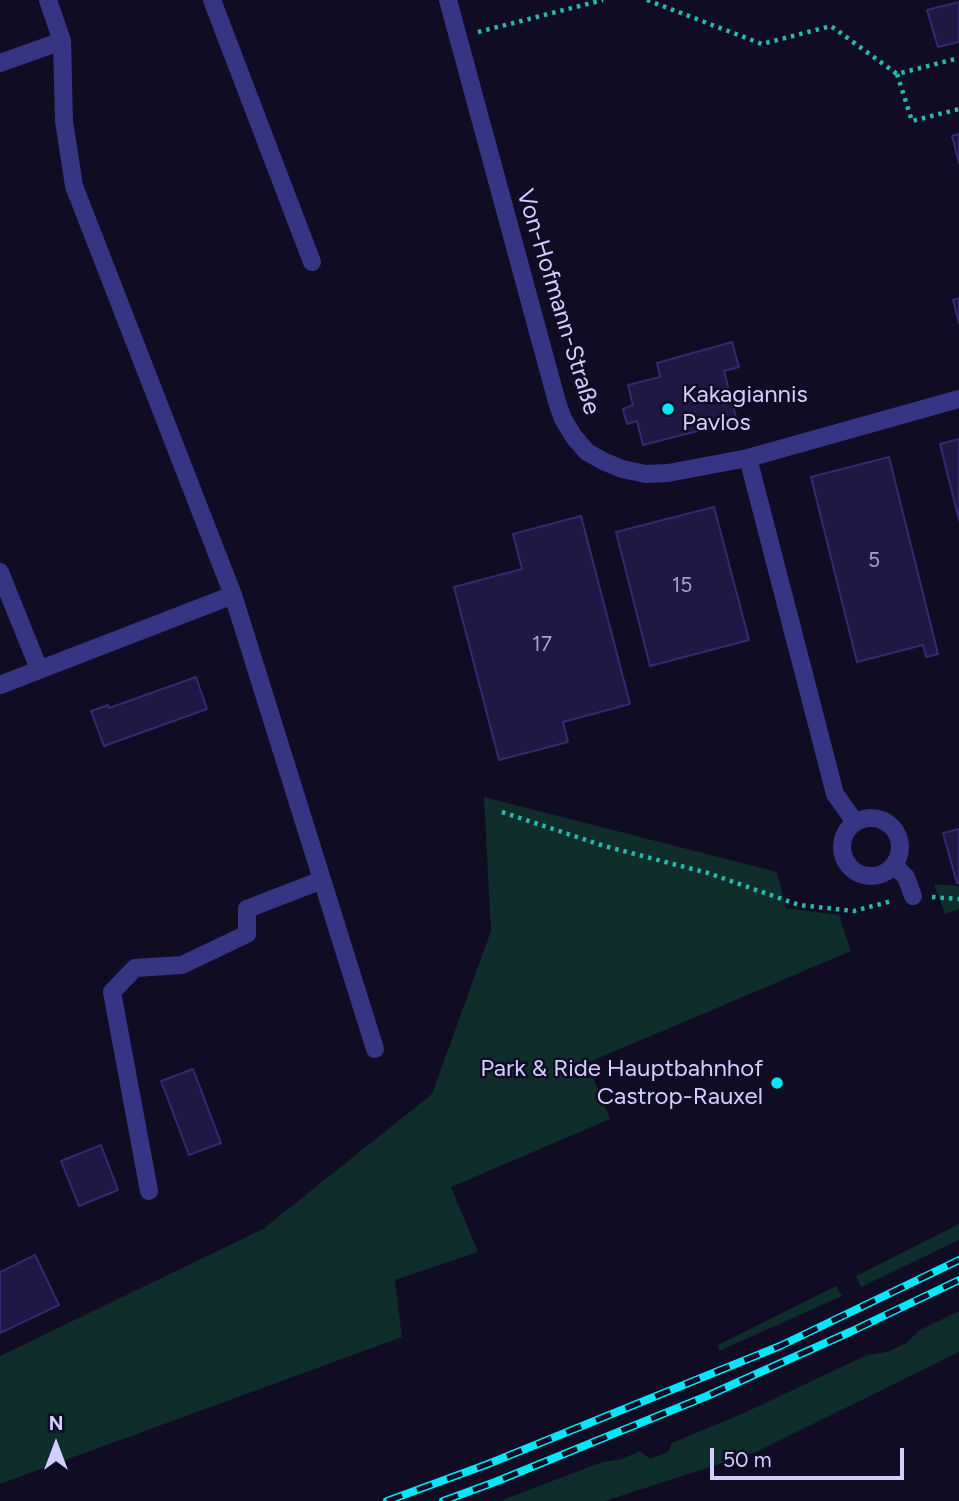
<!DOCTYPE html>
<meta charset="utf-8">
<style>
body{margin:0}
#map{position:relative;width:959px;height:1501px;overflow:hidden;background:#100c23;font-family:Figtree,sans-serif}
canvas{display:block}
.north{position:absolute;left:21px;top:1410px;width:70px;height:70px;-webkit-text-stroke:5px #100c23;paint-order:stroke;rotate:0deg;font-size:19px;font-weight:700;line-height:28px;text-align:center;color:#d2ceff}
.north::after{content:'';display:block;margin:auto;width:24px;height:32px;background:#d2ceff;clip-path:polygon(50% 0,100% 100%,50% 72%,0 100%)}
.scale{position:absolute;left:710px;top:1448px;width:194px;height:32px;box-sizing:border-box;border:4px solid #d2ceff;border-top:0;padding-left:9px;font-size:21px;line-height:24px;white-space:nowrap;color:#d2ceff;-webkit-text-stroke:5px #100c23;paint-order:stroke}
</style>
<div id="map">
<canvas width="959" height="1501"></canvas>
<div class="north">N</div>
<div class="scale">50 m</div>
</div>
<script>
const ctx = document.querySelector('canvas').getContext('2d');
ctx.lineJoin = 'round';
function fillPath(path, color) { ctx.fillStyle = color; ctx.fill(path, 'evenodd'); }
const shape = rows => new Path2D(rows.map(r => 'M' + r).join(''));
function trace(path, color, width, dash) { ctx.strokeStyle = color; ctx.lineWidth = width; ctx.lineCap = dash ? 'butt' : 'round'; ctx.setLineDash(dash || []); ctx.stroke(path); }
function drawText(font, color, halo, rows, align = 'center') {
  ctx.font = font + ' Figtree,sans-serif'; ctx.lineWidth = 5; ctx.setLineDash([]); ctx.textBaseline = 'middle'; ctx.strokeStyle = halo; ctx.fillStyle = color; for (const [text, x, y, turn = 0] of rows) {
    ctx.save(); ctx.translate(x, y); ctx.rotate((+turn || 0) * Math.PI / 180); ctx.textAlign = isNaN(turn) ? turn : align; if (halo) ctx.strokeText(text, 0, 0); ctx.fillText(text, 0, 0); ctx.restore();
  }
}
fillPath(shape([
 [484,797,777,872,786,908,839,915,851,951,587,1063,610,1119,451,1187,478,1252,395,1280,402,1337,0,1484,0,1356,263,1229,432,1094,491,931],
 [934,884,959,886,959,909,945,914],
 [959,1224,959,1240,861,1287,856,1276],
 [836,1286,842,1296,719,1351,718,1345],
 [959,1311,959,1352,756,1452,605,1501,500,1501,602,1462,622,1459,640,1451,650,1459,668,1452,672,1443,744,1413,867,1355,887,1352,906,1343,920,1330]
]), '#0f2d2b');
const building = shape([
 [959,2,959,42,938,47,927,10,959,2],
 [959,134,959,163,952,136,959,134],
 [959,298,959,323,953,300,959,298],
 [732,342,739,367,724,371,737,421,643,445,637,421,627,424,623,409,633,405,628,385,660,377,657,363,732,342],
 [959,439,959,520,940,444,959,439],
 [889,457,938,654,926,657,923,645,857,662,811,477,889,457],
 [714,507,749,640,650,666,616,532,714,507],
 [581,516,630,704,563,722,568,742,499,760,454,587,522,569,513,534,581,516],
 [196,677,207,709,104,746,91,711,108,705,109,708,196,677],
 [959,829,959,883,957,883,943,833,959,829],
 [193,1069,221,1143,189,1155,161,1081,193,1069],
 [101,1145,118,1190,79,1206,61,1161,101,1145],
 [35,1255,59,1305,0,1333,0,1272,35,1255]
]);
fillPath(building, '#1f1844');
trace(building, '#352972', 2);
trace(shape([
 [647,0,762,44,831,26,897,74,959,58],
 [478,32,603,0],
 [897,74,912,121,959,109],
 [502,812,604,846,708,873,799,905,854,911,892,901],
 [932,897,959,899]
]), '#28b9ac', 4.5, [3.5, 5]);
trace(shape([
 [212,0,312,262],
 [448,0,557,402,563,419,574,437,587,452,603,461,622,469,646,474,668,473,748,458,959,399],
 [0,63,62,41],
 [748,458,835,794,855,822],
 [0,572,39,669],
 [233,595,375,1049],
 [0,685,233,595,74,186,64,121,62,41,48,0],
 '842 847a29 29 0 1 1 58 0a29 29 0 1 1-58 0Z',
 [894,865,906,877,913,896],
 [149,1191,112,992,135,968,182,965,247,934,247,909,322,880]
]), '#363584', 18);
const rail = shape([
 [387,1501,488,1464,780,1346,959,1260],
 [443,1501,495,1482,707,1396,850,1332,959,1280]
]);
trace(rail, '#00e8f9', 8);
trace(rail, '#100c23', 5, [16]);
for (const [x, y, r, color] of [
 [668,409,7,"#00e8f9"],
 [777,1083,7,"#00e8f9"]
]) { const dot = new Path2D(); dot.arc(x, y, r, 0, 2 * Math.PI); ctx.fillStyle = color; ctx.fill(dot); trace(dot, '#100c23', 2.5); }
drawText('21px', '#a5a0d0', null, [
 ["5",874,561],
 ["15",682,586],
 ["17",542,645]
]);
drawText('24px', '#d2ceff', '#100c23', [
 ["Von-Hofmann-Straße",558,302,73]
]);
drawText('24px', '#d2ceff', '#100c23', [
 ["Kakagiannis",682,395],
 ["Pavlos",682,423],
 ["Park & Ride Hauptbahnhof",763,1069,"right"],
 ["Castrop-Rauxel",763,1097,"right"]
], 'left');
</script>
